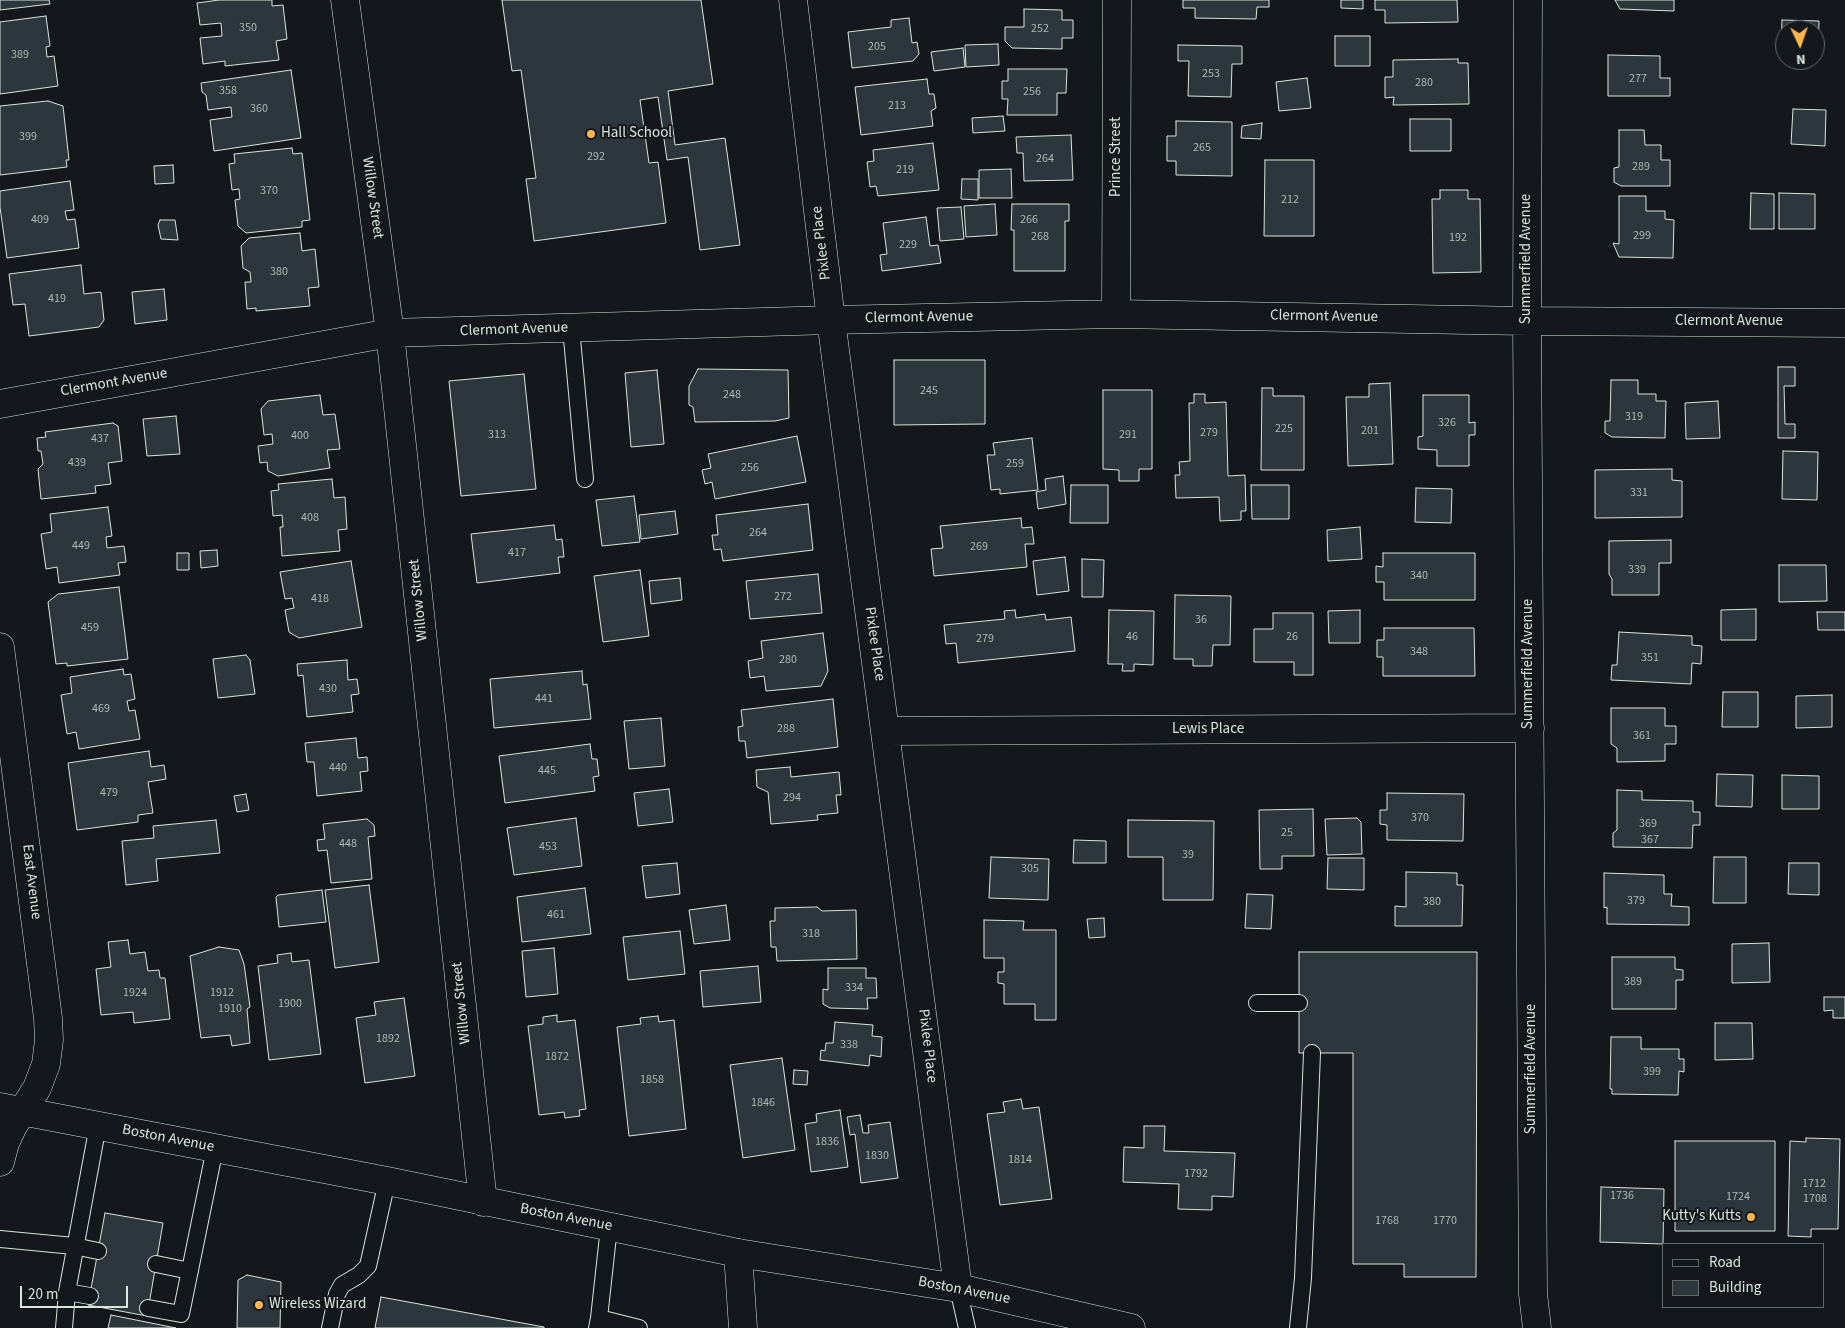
<!DOCTYPE html>
<style>
body{margin:0}
#map{position:relative;width:1845px;height:1328px;overflow:hidden;background:#14181c;font-family:"Source Sans 3",sans-serif}
canvas{display:block}
.legend{position:absolute;left:1662px;top:1243px;width:162px;height:65px;box-sizing:border-box;background:#14181c;border:1px solid #626a69;margin:0;padding:6px 9px;list-style:none;font-size:15px;color:#d8e6dc}
.legend li{display:flex;align-items:center;gap:10px;height:25px}
.legend b{width:25px;border:1px solid #626a69}
.north{position:absolute;left:1775px;top:20px;width:50px;height:50px;box-sizing:border-box;background:#14181c;border:1px solid #626a69;border-radius:50%;rotate:177deg;font-size:14px;font-weight:700;line-height:20px;text-align:center;color:#d8e6dc}
.north::after{content:'';display:block;margin:auto;width:18px;height:22px;background:#ffb74d;clip-path:polygon(50% 0,100% 100%,50% 72%,0 100%)}
.scale{position:absolute;left:20px;top:1286px;width:108px;height:22px;box-sizing:border-box;border:2px solid #d8e6dc;border-top:0;padding-left:6px;font-size:15px;line-height:18px;white-space:nowrap;color:#d8e6dc;-webkit-text-stroke:4px #14181c;paint-order:stroke}
</style>
<div id="map">
<canvas width="1845" height="1328"></canvas>
<ul class="legend">
<li><b style="height:6px;background:#14181c"></b>Road</li>
<li><b style="height:14px;background:#2c363c"></b>Building</li>
</ul>
<div class="north">N</div>
<div class="scale">20 m</div>
</div>
<script>
const ctx = document.querySelector('canvas').getContext('2d');
ctx.lineJoin = 'round';
function fillPath(path, color) { ctx.fillStyle = color; ctx.fill(path, 'evenodd'); }
const shape = rows => new Path2D(rows.map(r => 'M' + r).join(''));
function trace(path, color, width, dash) { ctx.strokeStyle = color; ctx.lineWidth = width; ctx.lineCap = dash ? 'butt' : 'round'; ctx.setLineDash(dash || []); ctx.stroke(path); }
function drawText(font, color, halo, rows, align = 'center') {
  ctx.font = font + ' "Source Sans 3",sans-serif'; ctx.lineWidth = 4; ctx.setLineDash([]); ctx.textBaseline = 'middle'; ctx.strokeStyle = halo; ctx.fillStyle = color; for (const [text, x, y, turn = 0] of rows) {
    ctx.save(); ctx.translate(x, y); ctx.rotate((+turn || 0) * Math.PI / 180); ctx.textAlign = isNaN(turn) ? turn : align; if (halo) ctx.strokeText(text, 0, 0); ctx.fillText(text, 0, 0); ctx.restore();
  }
}
const building = shape([
 [0,0,49,0,50,4,0,10,0,0],
 [219,0,272,0,272,6,283,5,287,39,276,41,279,60,225,66,225,61,203,64,200,38,222,36,221,23,200,25,197,3,219,0],
 [502,0,701,0,713,84,668,91,675,145,725,138,740,245,700,250,688,157,667,160,658,97,640,100,649,163,658,162,666,223,534,241,526,179,536,178,521,70,512,71,502,0],
 [1183,0,1269,0,1269,7,1257,7,1256,19,1195,18,1195,8,1183,8,1183,0],
 [1341,0,1363,0,1363,9,1341,8,1341,0],
 [1375,0,1457,0,1458,22,1385,23,1385,10,1375,10,1375,0],
 [1615,0,1674,0,1674,11,1620,9,1615,0],
 [1024,9,1062,10,1062,20,1073,20,1073,38,1062,38,1062,49,1012,48,1005,41,1005,27,1024,27,1024,9],
 [46,16,50,46,46,47,47,57,54,56,58,86,0,94,0,22,46,16],
 [909,18,912,43,917,42,919,54,913,61,852,68,848,32,891,27,891,20,909,18],
 [1782,20,1819,21,1818,53,1815,53,1815,30,1785,30,1785,52,1781,52,1782,20],
 [1335,36,1370,36,1370,66,1335,66,1335,36],
 [998,44,999,65,966,67,965,45,998,44],
 [1178,45,1242,46,1242,64,1232,64,1231,97,1188,96,1189,61,1178,61,1178,45],
 [963,48,965,67,934,71,931,52,963,48],
 [1608,55,1660,56,1660,78,1670,78,1670,96,1608,96,1608,55],
 [1458,59,1458,63,1468,63,1469,104,1393,105,1394,97,1385,98,1385,77,1393,77,1393,60,1458,59],
 [1008,69,1067,69,1066,93,1057,93,1057,115,1007,115,1008,99,1002,99,1002,81,1008,81,1008,69],
 [291,70,301,138,214,151,210,120,232,117,231,107,208,110,206,95,202,92,201,83,291,70],
 [1307,78,1311,108,1279,111,1276,82,1307,78],
 [927,79,929,94,934,94,936,108,931,111,933,126,861,135,855,87,927,79],
 [48,101,63,106,69,160,66,160,67,167,0,175,0,106,48,101],
 [1793,109,1826,110,1825,146,1791,144,1793,109],
 [1003,116,1005,131,973,133,972,118,1003,116],
 [1410,119,1451,119,1451,151,1410,151,1410,119],
 [1176,121,1232,122,1232,176,1176,175,1176,161,1167,161,1167,136,1176,136,1176,121],
 [1262,123,1261,139,1241,138,1242,126,1262,123],
 [1619,130,1644,130,1645,145,1661,145,1661,160,1670,160,1670,186,1621,186,1614,182,1614,168,1619,167,1619,130],
 [1071,135,1073,180,1024,181,1023,153,1017,153,1016,137,1071,135],
 [933,143,939,190,878,196,876,186,870,187,867,162,874,161,873,150,933,143],
 [292,148,293,154,302,153,310,220,302,221,302,227,246,233,238,226,235,200,240,199,239,189,232,190,229,164,235,163,234,154,292,148],
 [1265,160,1314,160,1314,236,1264,236,1265,160],
 [173,165,174,183,155,184,154,166,173,165],
 [1011,169,1012,198,979,198,979,170,1011,169],
 [962,179,978,179,978,200,961,199,962,179],
 [70,181,74,210,65,211,67,220,75,219,79,248,7,258,0,207,0,191,70,181],
 [1440,190,1468,190,1468,199,1480,199,1481,272,1433,273,1432,199,1440,199,1440,190],
 [1751,193,1774,194,1774,229,1750,229,1751,193],
 [1779,193,1815,194,1815,229,1779,229,1779,193],
 [1619,196,1646,196,1646,211,1665,211,1665,219,1674,220,1673,258,1619,257,1613,243,1619,244,1619,196],
 [995,204,997,235,966,237,964,206,995,204],
 [1012,204,1069,204,1069,221,1065,221,1065,271,1014,271,1014,230,1011,230,1012,204],
 [961,207,964,239,940,241,937,208,961,207],
 [926,217,930,246,938,245,941,263,882,271,880,255,887,254,883,223,926,217],
 [160,220,175,220,178,240,161,239,158,225,160,220],
 [300,233,302,251,315,249,319,287,308,288,310,306,256,311,256,308,247,309,245,282,251,282,250,272,243,268,241,246,249,238,300,233],
 [81,265,84,294,101,292,104,320,99,327,29,336,25,304,13,305,9,274,81,265],
 [164,289,167,320,135,324,132,292,164,289],
 [894,360,985,360,985,424,894,425,894,360],
 [1778,367,1795,367,1795,386,1784,386,1785,424,1795,424,1795,438,1778,438,1778,367],
 [698,369,788,370,789,418,775,421,695,422,693,407,689,405,689,386,698,369],
 [657,370,664,444,631,447,625,373,657,370],
 [524,374,536,489,461,496,449,381,524,374],
 [1611,380,1638,380,1638,394,1656,394,1656,401,1666,401,1665,438,1612,437,1605,433,1605,421,1610,421,1611,380],
 [1390,383,1393,464,1348,466,1346,397,1369,397,1369,384,1390,383],
 [1262,388,1273,388,1273,396,1304,396,1304,470,1261,470,1262,388],
 [1103,390,1152,390,1152,469,1139,469,1139,481,1119,481,1119,470,1103,469,1103,390],
 [1194,394,1205,394,1205,403,1226,402,1228,476,1245,475,1246,511,1241,511,1241,520,1220,521,1219,497,1176,498,1175,475,1180,475,1179,462,1190,461,1189,403,1194,403,1194,394],
 [320,395,323,415,335,414,340,449,327,450,330,468,278,476,268,471,267,462,260,463,258,446,273,444,272,434,264,435,261,409,268,401,320,395],
 [1423,395,1469,395,1469,423,1475,422,1475,435,1469,435,1469,466,1437,466,1437,450,1418,449,1418,437,1423,436,1423,395],
 [1718,401,1720,438,1686,439,1685,403,1718,401],
 [176,416,180,454,147,456,143,419,176,416],
 [113,423,118,426,122,461,108,463,111,484,95,486,96,493,41,499,38,469,43,464,41,451,38,451,37,438,46,437,45,432,113,423],
 [797,436,806,482,715,499,712,482,705,484,702,470,711,468,708,454,797,436],
 [1032,438,1038,490,1000,494,1000,489,991,490,987,455,995,455,993,443,1032,438],
 [1783,451,1818,452,1817,500,1782,499,1783,451],
 [1672,469,1672,480,1682,481,1682,517,1595,518,1595,470,1672,469],
 [1063,476,1066,504,1038,509,1036,492,1046,490,1045,479,1063,476],
 [332,479,334,498,345,497,347,529,338,530,340,551,282,556,280,527,283,527,282,515,273,516,271,491,279,490,278,484,332,479],
 [1071,485,1108,485,1108,523,1070,523,1071,485],
 [1251,485,1289,485,1289,519,1252,519,1251,485],
 [1416,488,1452,489,1451,523,1415,522,1416,488],
 [634,496,640,542,602,546,596,500,634,496],
 [808,504,813,550,723,561,721,549,714,550,712,535,718,535,716,515,808,504],
 [108,507,112,536,106,537,107,548,124,546,126,562,118,563,120,575,59,583,57,567,46,569,41,534,52,532,50,514,108,507],
 [675,511,678,534,641,539,639,515,675,511],
 [1021,518,1022,528,1032,527,1034,544,1025,544,1027,567,934,576,931,549,943,548,940,526,1021,518],
 [554,525,556,540,562,539,564,557,558,557,560,573,477,583,471,534,554,525],
 [1360,527,1362,559,1328,561,1327,530,1360,527],
 [1671,540,1671,563,1659,563,1659,595,1612,595,1612,579,1609,574,1609,541,1671,540],
 [217,550,218,566,201,568,200,551,217,550],
 [177,553,189,553,189,570,177,570,177,553],
 [1383,553,1475,553,1475,600,1384,600,1384,582,1376,582,1376,566,1383,567,1383,553],
 [1065,557,1069,591,1037,595,1033,561,1065,557],
 [1082,559,1104,560,1103,597,1082,597,1082,559],
 [351,561,362,627,299,638,289,632,285,610,294,608,292,598,285,599,280,572,351,561],
 [1779,565,1826,565,1827,601,1779,602,1779,565],
 [640,570,649,636,603,642,594,576,640,570],
 [818,574,822,613,750,619,746,581,818,574],
 [680,578,682,600,651,604,649,581,680,578],
 [119,587,128,659,67,666,67,663,56,664,48,602,58,594,119,587],
 [1175,595,1231,596,1230,645,1213,645,1212,666,1193,666,1193,659,1174,659,1175,595],
 [1756,609,1756,640,1721,640,1721,610,1756,609],
 [1015,610,1016,618,1045,614,1046,620,1071,617,1075,651,958,663,956,643,946,644,944,625,1005,619,1004,611,1015,610],
 [1109,610,1154,611,1153,665,1134,664,1134,671,1122,671,1123,664,1108,664,1109,610],
 [1360,610,1360,643,1329,643,1328,611,1360,610],
 [1817,612,1845,612,1845,630,1818,630,1817,612],
 [1273,613,1313,613,1313,675,1294,675,1294,662,1254,662,1254,629,1273,629,1273,613],
 [1384,628,1474,628,1475,676,1383,676,1383,657,1377,657,1377,640,1384,640,1384,628],
 [1619,632,1692,636,1692,645,1702,646,1701,664,1692,663,1691,684,1611,680,1612,665,1617,665,1619,632],
 [823,633,828,671,821,686,766,691,764,676,750,678,748,661,763,658,761,641,823,633],
 [246,655,250,660,255,694,218,698,213,659,246,655],
 [347,660,348,680,357,679,359,694,351,695,353,712,307,717,303,675,298,676,297,664,347,660],
 [123,669,124,675,131,674,135,699,127,701,129,711,135,710,140,739,79,749,76,732,67,734,61,695,72,693,70,677,123,669],
 [582,671,583,685,587,684,591,719,494,728,490,679,582,671],
 [1723,692,1758,692,1758,727,1722,727,1723,692],
 [1832,695,1832,727,1796,728,1796,696,1832,695],
 [833,699,838,747,747,758,745,741,739,741,738,727,743,726,741,710,833,699],
 [1611,708,1665,708,1665,726,1676,726,1676,744,1665,744,1665,761,1617,762,1617,748,1611,744,1611,708],
 [661,718,665,766,629,769,624,721,661,718],
 [356,738,358,758,367,757,368,771,360,772,362,791,317,796,314,762,307,762,305,743,356,738],
 [590,744,592,759,597,759,599,776,593,777,595,791,505,803,499,756,590,744],
 [149,751,151,767,164,765,166,779,148,782,153,813,138,815,138,822,77,830,68,763,149,751],
 [790,767,791,777,839,772,841,795,836,795,838,813,817,815,818,820,771,824,768,792,757,787,756,770,790,767],
 [1717,774,1753,775,1752,807,1716,806,1717,774],
 [1782,775,1819,776,1819,809,1782,809,1782,775],
 [669,789,673,822,638,826,634,793,669,789],
 [1617,790,1642,791,1642,800,1693,801,1693,812,1700,812,1700,825,1693,825,1692,848,1613,847,1613,833,1617,830,1617,790],
 [1387,793,1464,794,1463,841,1387,840,1387,825,1380,824,1380,810,1387,810,1387,793],
 [246,794,249,810,237,812,234,796,246,794],
 [1313,809,1314,856,1282,856,1282,869,1260,869,1259,810,1313,809],
 [576,818,582,866,514,875,507,828,576,818],
 [1357,818,1361,822,1362,854,1327,855,1325,819,1357,818],
 [367,819,374,825,375,836,368,837,372,879,331,883,327,850,318,851,317,840,325,839,323,824,367,819],
 [216,820,220,853,156,859,158,881,126,885,122,841,154,838,153,826,216,820],
 [1128,820,1214,821,1213,900,1163,900,1163,857,1128,857,1128,820],
 [1074,840,1106,841,1106,863,1073,863,1074,840],
 [991,857,1049,859,1048,900,989,898,991,857],
 [1714,857,1746,857,1746,903,1713,903,1714,857],
 [1328,858,1364,858,1364,890,1327,889,1328,858],
 [677,863,680,894,646,898,642,866,677,863],
 [1789,863,1819,863,1819,895,1788,894,1789,863],
 [1406,872,1457,873,1457,885,1463,885,1462,926,1395,926,1395,906,1406,907,1406,872],
 [1604,873,1664,875,1664,894,1672,894,1671,906,1689,907,1689,925,1607,924,1607,907,1604,908,1604,873],
 [369,885,379,962,335,968,325,890,369,885],
 [585,888,591,934,522,942,517,897,585,888],
 [322,890,326,922,279,927,276,897,278,895,322,890],
 [1247,894,1273,895,1271,929,1245,928,1247,894],
 [726,905,730,940,694,944,689,910,726,905],
 [817,907,822,911,856,910,857,959,777,961,776,947,771,947,770,921,775,921,775,908,817,907],
 [1104,918,1105,937,1089,938,1087,919,1104,918],
 [984,920,1024,921,1023,930,1056,930,1056,1020,1035,1020,1035,1004,1004,1004,1004,984,998,983,998,972,1004,972,1004,958,984,958,984,920],
 [680,931,685,974,628,980,623,937,680,931],
 [128,940,130,954,145,952,148,971,159,970,160,978,165,978,170,1019,134,1023,133,1012,101,1015,96,969,111,967,108,942,128,940],
 [1769,943,1770,982,1732,983,1732,944,1769,943],
 [219,947,239,950,244,964,250,1007,247,1009,250,1043,232,1046,230,1035,201,1038,190,956,219,947],
 [554,948,558,994,526,997,522,951,554,948],
 [1299,952,1477,952,1476,1277,1404,1277,1404,1264,1353,1264,1353,1053,1299,1053,1299,952],
 [291,953,292,962,309,960,321,1054,269,1060,258,966,278,963,277,955,291,953],
 [1612,957,1675,957,1675,969,1683,970,1683,980,1676,980,1676,1009,1612,1009,1612,957],
 [758,966,761,1002,703,1007,700,971,758,966],
 [828,968,866,968,866,978,876,978,877,998,867,998,868,1009,830,1008,823,1004,823,989,828,990,828,968],
 [1824,997,1845,997,1845,1018,1833,1018,1833,1010,1824,1011,1824,997],
 [404,998,415,1076,365,1083,356,1018,376,1015,374,1002,404,998],
 [557,1015,557,1022,575,1020,586,1109,579,1110,580,1116,565,1118,564,1112,539,1115,528,1026,543,1024,543,1017,557,1015],
 [658,1016,659,1022,674,1020,686,1129,629,1136,617,1027,641,1024,640,1018,658,1016],
 [835,1022,873,1025,872,1036,882,1037,881,1057,870,1055,869,1066,820,1060,821,1050,825,1051,826,1043,833,1043,835,1022],
 [1715,1023,1752,1023,1753,1059,1715,1060,1715,1023],
 [1611,1037,1641,1037,1641,1049,1679,1049,1679,1059,1684,1059,1684,1072,1679,1071,1678,1095,1612,1094,1612,1089,1610,1089,1611,1037],
 [782,1058,795,1150,743,1158,730,1065,782,1058],
 [794,1070,808,1071,807,1085,793,1084,794,1070],
 [1021,1099,1023,1109,1039,1107,1052,1199,1000,1205,987,1114,1005,1112,1003,1102,1021,1099],
 [840,1110,848,1167,811,1172,805,1124,817,1122,816,1114,840,1110],
 [860,1115,863,1133,869,1133,868,1125,890,1122,898,1178,861,1183,855,1134,850,1135,847,1117,860,1115],
 [1144,1126,1165,1126,1164,1151,1235,1153,1233,1197,1212,1196,1212,1210,1178,1209,1179,1184,1123,1182,1124,1147,1144,1148,1144,1126],
 [1806,1138,1840,1139,1838,1229,1811,1229,1811,1237,1788,1236,1790,1141,1806,1142,1806,1138],
 [1675,1141,1775,1141,1775,1231,1675,1231,1675,1141],
 [1601,1187,1664,1189,1663,1244,1600,1242,1601,1187],
 [105,1213,163,1223,147,1316,88,1305,105,1213],
 [247,1275,281,1282,280,1328,237,1328,238,1280,247,1275],
 [381,1297,544,1327,544,1328,375,1328,381,1297],
 [111,1315,176,1328,108,1328,111,1315]
]);
fillPath(building, '#2c363c');
trace(building, '#d8e6dc', 1);
const lane = shape([
 [571,328,585,479],
 [1257,1003,1299,1003],
 [0,1239,74,1246,98,1251],
 [156,1264,190,1271],
 [958,1288,967,1328],
 [90,1296,67,1292,98,1125],
 [148,1308,181,1314,215,1148],
 [599,1318,609,1227],
 [64,1328,67,1292],
 [330,1328,337,1294,342,1285,359,1275,368,1266,387,1181],
 [597,1328,599,1318,639,1328],
 [1298,1328,1303,1278,1312,1053]
]);
const street = shape([
 [345,0,390,333,483,1202],
 [793,0,831,320,958,1288],
 [1528,0,1527,321,1533,1294,1537,1328],
 [1116,314,1117,0],
 [0,404,390,333,831,320,1116,314,1527,321,1845,323],
 [886,731,1530,728],
 [738,1253,743,1328]
]);
const secondary = shape([
 [0,647,48,1018,49,1040,46,1064,37,1088,13,1126,5,1143,0,1162]
]);
const primary = shape([
 [0,1107,387,1181,738,1253,958,1288,1131,1328]
]);
trace(lane, '#d8e6dc', 18);
trace(street, '#d8e6dc', 29);
trace(secondary, '#d8e6dc', 29);
trace(primary, '#d8e6dc', 29);
trace(lane, '#14181c', 16);
trace(street, '#14181c', 28);
trace(secondary, '#14181c', 28);
trace(primary, '#14181c', 28);
for (const [x, y, r, color] of [
 [591,134,5,"#ffb74d"],
 [1751,1217,5,"#ffb74d"],
 [259,1305,5,"#ffb74d"]
]) { const dot = new Path2D(); dot.arc(x, y, r, 0, 2 * Math.PI); ctx.fillStyle = color; ctx.fill(dot); trace(dot, '#14181c', 2); }
drawText('12px', '#adbab4', null, [
 ["350",248,28],
 ["252",1040,29],
 ["205",877,47],
 ["389",20,55],
 ["253",1211,74],
 ["277",1638,79],
 ["280",1424,83],
 ["358",228,91],
 ["256",1032,92],
 ["213",897,106],
 ["360",259,109],
 ["399",28,137],
 ["265",1202,148],
 ["292",596,157],
 ["264",1045,159],
 ["289",1641,167],
 ["219",905,170],
 ["370",269,191],
 ["212",1290,200],
 ["409",40,220],
 ["266",1029,220],
 ["299",1642,236],
 ["268",1040,237],
 ["192",1458,238],
 ["229",908,245],
 ["380",279,272],
 ["419",57,299],
 ["245",929,391],
 ["248",732,395],
 ["319",1634,417],
 ["326",1447,423],
 ["225",1284,429],
 ["201",1370,431],
 ["279",1209,433],
 ["313",497,435],
 ["291",1128,435],
 ["400",300,436],
 ["437",100,439],
 ["439",77,463],
 ["259",1015,464],
 ["256",750,468],
 ["331",1639,493],
 ["408",310,518],
 ["264",758,533],
 ["449",81,546],
 ["269",979,547],
 ["417",517,553],
 ["339",1637,570],
 ["340",1419,576],
 ["272",783,597],
 ["418",320,599],
 ["36",1201,620],
 ["459",90,628],
 ["46",1132,637],
 ["26",1292,637],
 ["279",985,639],
 ["348",1419,652],
 ["351",1650,658],
 ["280",788,660],
 ["430",328,689],
 ["441",544,699],
 ["469",101,709],
 ["288",786,729],
 ["361",1642,736],
 ["440",338,768],
 ["445",547,771],
 ["479",109,793],
 ["294",792,798],
 ["370",1420,818],
 ["369",1648,824],
 ["25",1287,833],
 ["367",1650,840],
 ["448",348,844],
 ["453",548,847],
 ["39",1188,855],
 ["305",1030,869],
 ["379",1636,901],
 ["380",1432,902],
 ["461",556,915],
 ["318",811,934],
 ["389",1633,982],
 ["334",854,988],
 ["1924",135,993],
 ["1912",222,993],
 ["1900",290,1004],
 ["1910",230,1009],
 ["1892",388,1039],
 ["338",849,1045],
 ["1872",557,1057],
 ["399",1652,1072],
 ["1858",652,1080],
 ["1846",763,1103],
 ["1836",827,1142],
 ["1830",877,1156],
 ["1814",1020,1160],
 ["1792",1196,1174],
 ["1712",1814,1184],
 ["1736",1622,1196],
 ["1724",1738,1197],
 ["1708",1815,1199],
 ["1768",1387,1221],
 ["1770",1445,1221]
]);
drawText('15px', '#d8e6dc', '#14181c', [
 ["Hall School",601,134],
 ["Kutty's Kutts",1741,1217,"right"],
 ["Wireless Wizard",269,1305]
], 'left');
drawText('15px', '#d8e6dc', '#14181c', [
 ["Prince Street",1117,157,-90],
 ["Willow Street",372,198,82],
 ["Pixlee Place",822,243,-97],
 ["Summerfield Avenue",1527,259,-90],
 ["Clermont Avenue",1324,317,1],
 ["Clermont Avenue",919,318,-1],
 ["Clermont Avenue",1729,322],
 ["Clermont Avenue",514,330,-2],
 ["Clermont Avenue",114,383,-10],
 ["Willow Street",419,600,-96],
 ["Pixlee Place",874,644,82],
 ["Summerfield Avenue",1529,664,-90],
 ["Lewis Place",1208,730],
 ["East Avenue",31,882,83],
 ["Willow Street",462,1003,-96],
 ["Pixlee Place",927,1046,83],
 ["Summerfield Avenue",1532,1069,-90],
 ["Boston Avenue",168,1139,11],
 ["Boston Avenue",566,1218,11],
 ["Boston Avenue",964,1291,11]
]);
</script>
